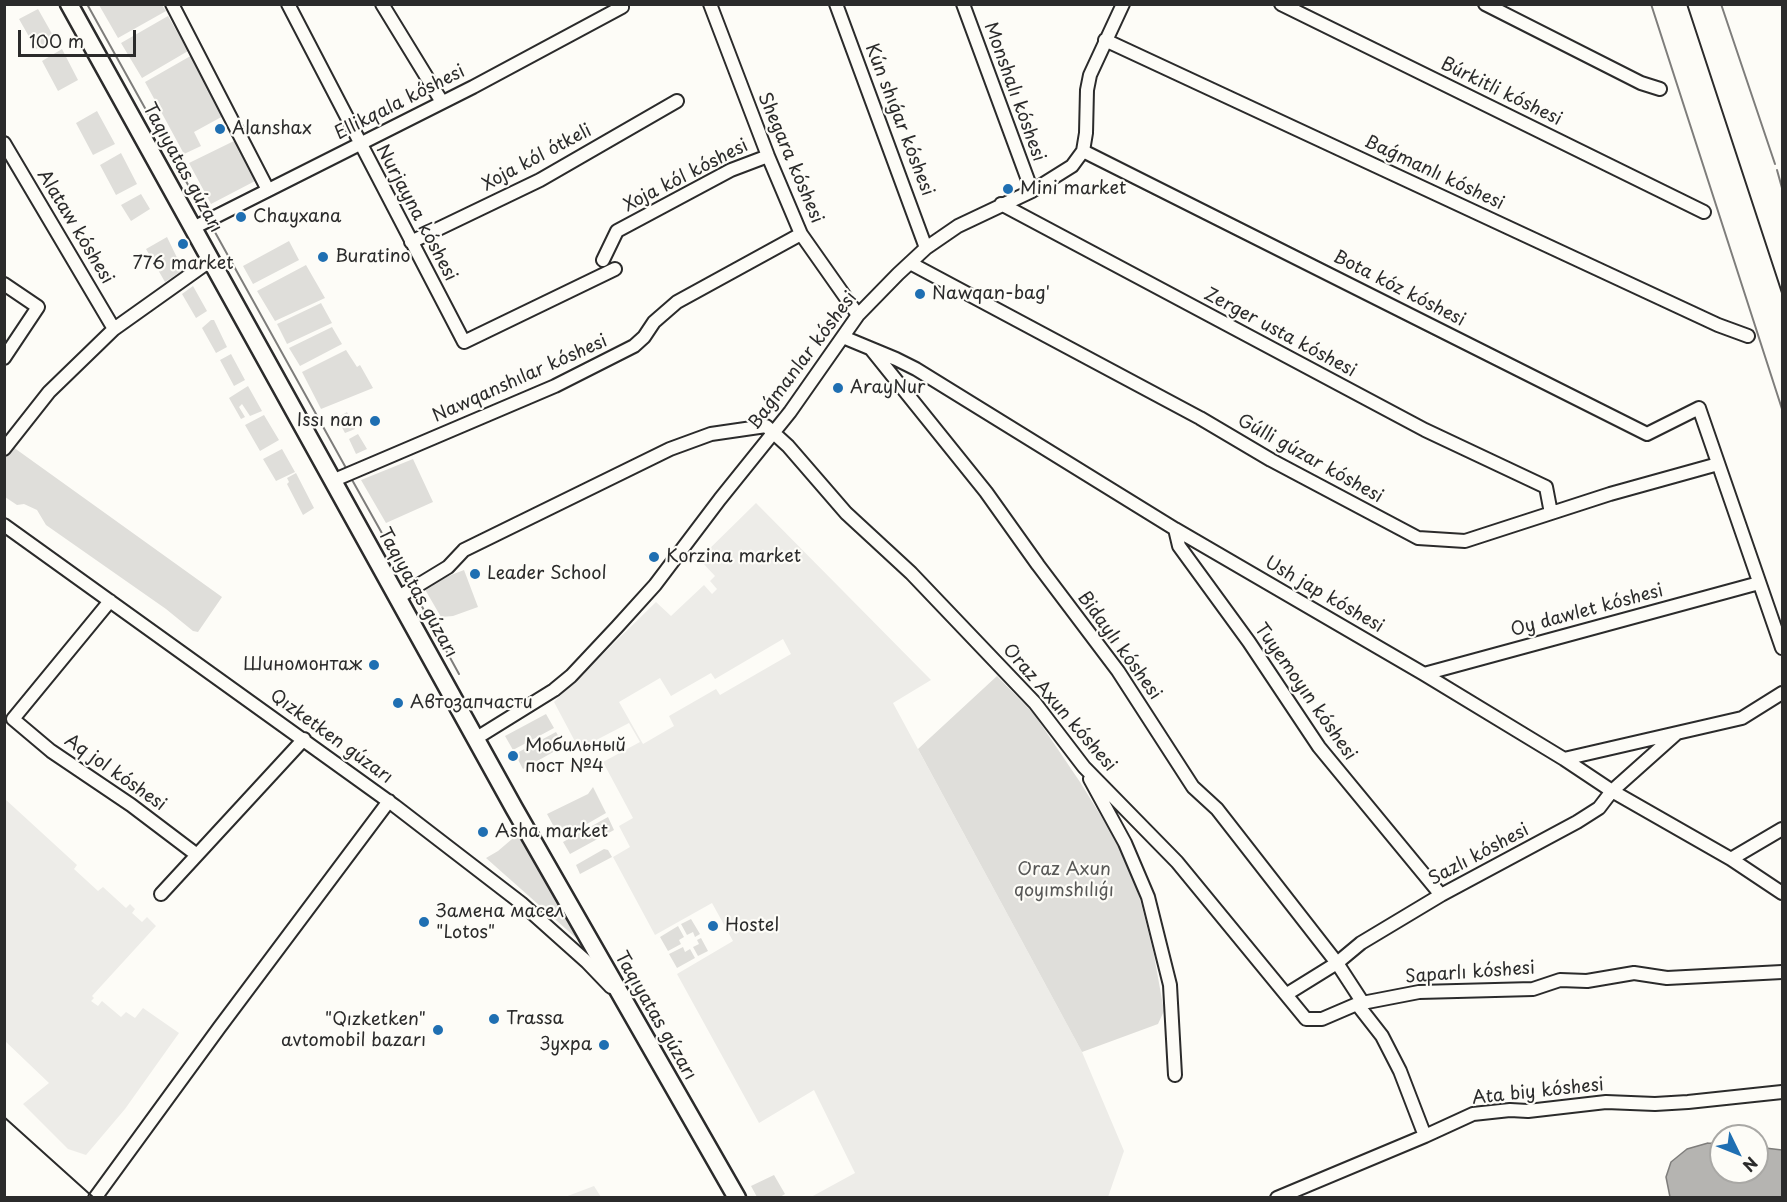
<!DOCTYPE html>
<meta charset="utf-8">
<style>
body{margin:0}
#map{position:relative;width:1787px;height:1202px;overflow:hidden;background:#fdfcf7;font-family:"Playpen Sans",sans-serif}
canvas{display:block}
.frame{position:absolute;inset:0;border:6px solid #2b2b2b;pointer-events:none}
.north{position:absolute;left:1709px;top:1124px;width:60px;height:60px;box-sizing:border-box;background:#fdfcf7;border:2px solid #a9a8a5;border-radius:50%;rotate:133deg;font-size:16px;font-weight:700;line-height:24px;text-align:center;color:#2b2b2b}
.north::after{content:'';display:block;margin:auto;width:21px;height:27px;background:#1f6fb2;clip-path:polygon(50% 0,100% 100%,50% 72%,0 100%)}
.scale{position:absolute;left:18px;top:30px;width:118px;height:27px;box-sizing:border-box;border:3px solid #2b2b2b;border-top:0;padding-left:8px;font-size:18px;line-height:21px;white-space:nowrap;color:#2b2b2b;-webkit-text-stroke:4px #fdfcf7;paint-order:stroke}
</style>
<div id="map">
<canvas width="1787" height="1202"></canvas>
<div class="frame"></div>
<div class="north">N</div>
<div class="scale">100 m</div>
</div>
<script>
const ctx = document.querySelector('canvas').getContext('2d');
ctx.lineJoin = 'round';
function fillPath(path, color) { ctx.fillStyle = color; ctx.fill(path, 'evenodd'); }
const shape = rows => new Path2D(rows.map(r => 'M' + r).join(''));
function trace(path, color, width, dash) { ctx.strokeStyle = color; ctx.lineWidth = width; ctx.lineCap = dash ? 'butt' : 'round'; ctx.setLineDash(dash || []); ctx.stroke(path); }
function drawText(font, color, halo, rows, align = 'center') {
  ctx.font = font + ' "Playpen Sans",sans-serif'; ctx.lineWidth = 4.5; ctx.setLineDash([]); ctx.textBaseline = 'middle'; ctx.strokeStyle = halo; ctx.fillStyle = color; for (const [text, x, y, turn = 0] of rows) {
    ctx.save(); ctx.translate(x, y); ctx.rotate((+turn || 0) * Math.PI / 180); ctx.textAlign = isNaN(turn) ? turn : align; if (halo) ctx.strokeText(text, 0, 0); ctx.fillText(text, 0, 0); ctx.restore();
  }
}
fillPath(shape([
 [756,503,931,680,893,703,1082,1052,1124,1151,1108,1197,811,1197,855,1173,814,1090,759,1123,677,974,733,941,712,903,655,935,613,857,630,847,619,826,633,818,603,762,640,742,629,723,579,749,554,702,656,602,671,616,704,585,712,594,717,589,710,581,715,576,699,559],
 [783,639,791,654,720,695,716,689,669,716,674,726,643,744,619,702,660,678,671,696,711,673,715,679],
 [5,799,77,865,74,869,98,891,103,887,126,908,130,904,135,909,132,913,142,922,147,917,156,926,92,996,94,998,91,1001,98,1006,102,1001,121,1017,126,1012,135,1018,143,1008,179,1033,125,1109,86,1155,68,1149,23,1104,49,1083,5,1041],
 [594,1186,601,1197,565,1197]
]), '#edece8');
fillPath(shape([
 [99,5,162,5,166,11,118,38],
 [38,9,55,39,36,49,19,19],
 [168,16,188,51,142,78,121,43],
 [62,49,78,80,58,91,42,61],
 [194,54,225,115,194,132,201,146,184,154,145,82],
 [97,111,115,144,93,155,76,123],
 [236,140,257,180,211,204,189,163],
 [121,153,137,184,116,195,100,165],
 [141,194,150,209,131,221,121,205],
 [167,237,183,270,165,282,146,249],
 [289,241,299,260,253,284,243,266],
 [306,265,325,298,275,321,257,291],
 [193,286,207,311,196,318,182,294],
 [321,303,332,323,287,344,277,324],
 [211,320,214,320,227,347,216,353,202,328],
 [332,327,342,344,300,366,289,348],
 [346,350,357,367,360,365,373,388,321,409,302,372],
 [231,354,245,380,234,386,220,360],
 [248,386,262,411,250,416,242,404,239,407,245,417,241,419,229,398],
 [347,412,355,429,345,433,337,418],
 [264,415,279,440,260,451,245,425],
 [358,434,367,449,356,454,349,439],
 [13,447,222,597,198,632,193,631,166,609,46,525,37,510,24,504,17,505,5,497,5,457],
 [282,449,295,472,276,481,263,459],
 [413,459,433,502,386,523,361,480],
 [296,473,314,508,303,515,287,484,289,482,287,478],
 [464,570,478,607,453,616,441,617,423,586],
 [997,676,1034,714,1080,782,1125,855,1141,903,1154,955,1164,1011,1158,1024,1082,1052,918,749],
 [546,714,554,728,513,750,505,736],
 [556,732,564,746,523,769,515,754],
 [593,787,606,813,580,828,576,827,559,836,547,814,588,794],
 [608,817,614,830,570,854,563,842],
 [519,833,584,945,486,858,498,851],
 [604,849,608,850,612,857,580,874,576,865],
 [691,919,700,934,695,937,693,932,687,935,681,924],
 [678,926,684,937,679,940,681,944,668,951,660,937],
 [701,938,708,951,698,956,693,947,699,944,697,940],
 [683,947,685,952,690,949,695,958,677,968,669,954],
 [774,1175,785,1194,780,1197,757,1197,751,1186]
]), '#dfdeda');
const water = shape([
 [1708,1143,1721,1144,1721,1172,1757,1172,1757,1147,1782,1150,1782,1197,1670,1197,1666,1177,1671,1162,1687,1149,1708,1143]
]);
fillPath(water, '#b5b4b1');
trace(water, '#7e7d7b', 1.5);
trace(shape([
 [87,4,175,162],
 [1651,4,1782,409],
 [1721,4,1775,164],
 [179,169,206,216],
 [1777,170,1782,188],
 [211,225,346,468],
 [351,478,411,585],
 [414,592,459,674]
]), '#7e7d7b', 2);
const minor = shape([
 [172,4,268,190],
 [288,4,464,342,615,269],
 [382,4,442,102],
 [710,4,768,156,801,234,858,315],
 [836,4,926,248],
 [963,4,1032,191],
 [1281,4,1704,212],
 [1485,4,1641,83,1660,89],
 [1105,40,1718,325,1748,336],
 [4,143,114,329],
 [1083,151,1647,434,1699,408,1782,648],
 [1001,204,1425,430,1546,487,1551,513],
 [193,228,473,87,622,7,621,4],
 [411,242,540,180,677,101],
 [603,260,617,231,731,170,768,156],
 [910,263,1200,418,1271,460,1418,538,1465,541,1610,494,1718,464],
 [4,284,38,307,4,358],
 [843,337,896,359,916,369,1175,529,1424,674,1564,759,1612,791,1731,859,1782,893],
 [871,349,986,492,1038,565,1118,671,1193,787,1217,809,1337,963,1363,1003],
 [4,449,49,392,114,329,211,260],
 [332,481,555,386,634,346,644,337,654,322,677,302,801,234],
 [4,525,395,806,521,903,587,962,611,987],
 [1175,529,1179,546,1249,642,1319,747,1441,895],
 [397,598,448,567,464,550,670,449,711,434,766,426,788,446,846,513,911,573,1035,703,1084,767,1177,862,1306,1019,1322,1019,1357,1004,1419,992,1533,989,1560,980,1587,981,1634,973,1667,978,1782,972],
 [110,601,13,719,51,751,131,805,197,855],
 [1424,674,1759,583],
 [475,739,554,690,571,676,617,627,655,585,720,499,790,412,858,315,898,274,926,248,958,226,1032,191,1072,166,1083,151,1086,133,1087,90,1090,75,1123,4],
 [1564,759,1742,718,1782,693],
 [1090,779,1125,843,1148,897,1170,985,1175,1075],
 [1731,859,1782,829],
 [161,894,304,739],
 [1287,994,1337,963,1361,943,1441,895,1577,822,1599,808,1612,791,1677,733],
 [1357,1004,1382,1036,1400,1071,1425,1136],
 [95,1198,219,1028,389,801],
 [1277,1198,1425,1136,1473,1114,1510,1110,1528,1111,1606,1102,1655,1104,1688,1102,1782,1092]
]);
const highway = shape([
 [69,4,514,808,737,1198]
]);
trace(minor, '#2b2b2b', 16);
trace(highway, '#2b2b2b', 21);
trace(minor, '#fdfcf7', 12);
trace(highway, '#fdfcf7', 16);
trace(shape([
 [1687,4,1782,293],
 [4,1117,94,1198]
]), '#2b2b2b', 2);
for (const [x, y, r, color] of [
 [220,129,6,"#1f6fb2"],
 [1008,189,6,"#1f6fb2"],
 [241,217,6,"#1f6fb2"],
 [183,244,6,"#1f6fb2"],
 [323,257,6,"#1f6fb2"],
 [920,294,6,"#1f6fb2"],
 [838,388,6,"#1f6fb2"],
 [375,421,6,"#1f6fb2"],
 [654,557,6,"#1f6fb2"],
 [475,574,6,"#1f6fb2"],
 [374,665,6,"#1f6fb2"],
 [398,703,6,"#1f6fb2"],
 [513,756,6,"#1f6fb2"],
 [483,832,6,"#1f6fb2"],
 [424,922,6,"#1f6fb2"],
 [713,926,6,"#1f6fb2"],
 [494,1019,6,"#1f6fb2"],
 [438,1030,6,"#1f6fb2"],
 [604,1045,6,"#1f6fb2"]
]) { const dot = new Path2D(); dot.arc(x, y, r, 0, 2 * Math.PI); ctx.fillStyle = color; ctx.fill(dot); trace(dot, '#fdfcf7', 2); }
drawText('18px', '#2b2b2b', '#fdfcf7', [
 ["Monshalı kóshesi",1014,92,70],
 ["Búrkitli kóshesi",1501,92,26],
 ["Ellikqala kóshesi",400,103,-27],
 ["Kún shıǵar kóshesi",899,120,69],
 ["Xoja kól ótkeli",537,158,-28],
 ["Shegara kóshesi",790,158,67],
 ["Taqıyatas gúzarı",182,168,61],
 ["Baǵmanlı kóshesi",1434,173,25],
 ["Xoja kól kóshesi",686,176,-27],
 ["Nurjayna kóshesi",416,213,62],
 ["Alataw kóshesi",75,227,59],
 ["Bota kóz kóshesi",1399,289,27],
 ["Zerger usta kóshesi",1280,333,28],
 ["Baǵmanlar kóshesi",803,361,-53],
 ["Nawqanshılar kóshesi",520,379,-24],
 ["Gúlli gúzar kóshesi",1310,459,29],
 ["Taqıyatas gúzarı",417,593,61],
 ["Ush jap kóshesi",1324,595,30],
 ["Oy dawlet kóshesi",1587,611,-15],
 ["Bidaylı kóshesi",1119,646,54],
 ["Tuyemoyın kóshesi",1305,692,55],
 ["Oraz Axun kóshesi",1059,708,49],
 ["Qızketken gúzarı",331,737,36],
 ["Aq jol kóshesi",115,773,35],
 ["Sazlı kóshesi",1479,855,-28],
 ["Saparlı kóshesi",1470,973,-4],
 ["Taqıyatas gúzarı",655,1016,60],
 ["Ata biy kóshesi",1538,1092,-6]
]);
drawText('18px', '#2b2b2b', '#fdfcf7', [
 ["Alanshax",232,129],
 ["Mini market",1020,189],
 ["Chayxana",253,217],
 ["Buratino",335,257],
 ["776 market",183,264,"center"],
 ["Nawqan-bag'",932,294],
 ["ArayNur",850,388],
 ["Issı nan",363,421,"right"],
 ["Korzina market",666,557],
 ["Leader School",487,574],
 ["Шиномонтаж",362,665,"right"],
 ["Автозапчасти",410,703],
 ["Мобильный",525,746],
 ["пост №4",525,767],
 ["Asha market",495,832],
 ["Замена масел",436,912],
 ["\"Lotos\"",436,933],
 ["Hostel",725,926],
 ["Trassa",506,1019],
 ["\"Qızketken\"",426,1020,"right"],
 ["avtomobil bazarı",426,1041,"right"],
 ["Зухра",592,1045,"right"]
], 'left');
drawText('18px', '#585857', '#fdfcf7', [
 ["Oraz Axun",1064,870],
 ["qoyımshılıǵı",1064,891]
]);
</script>
